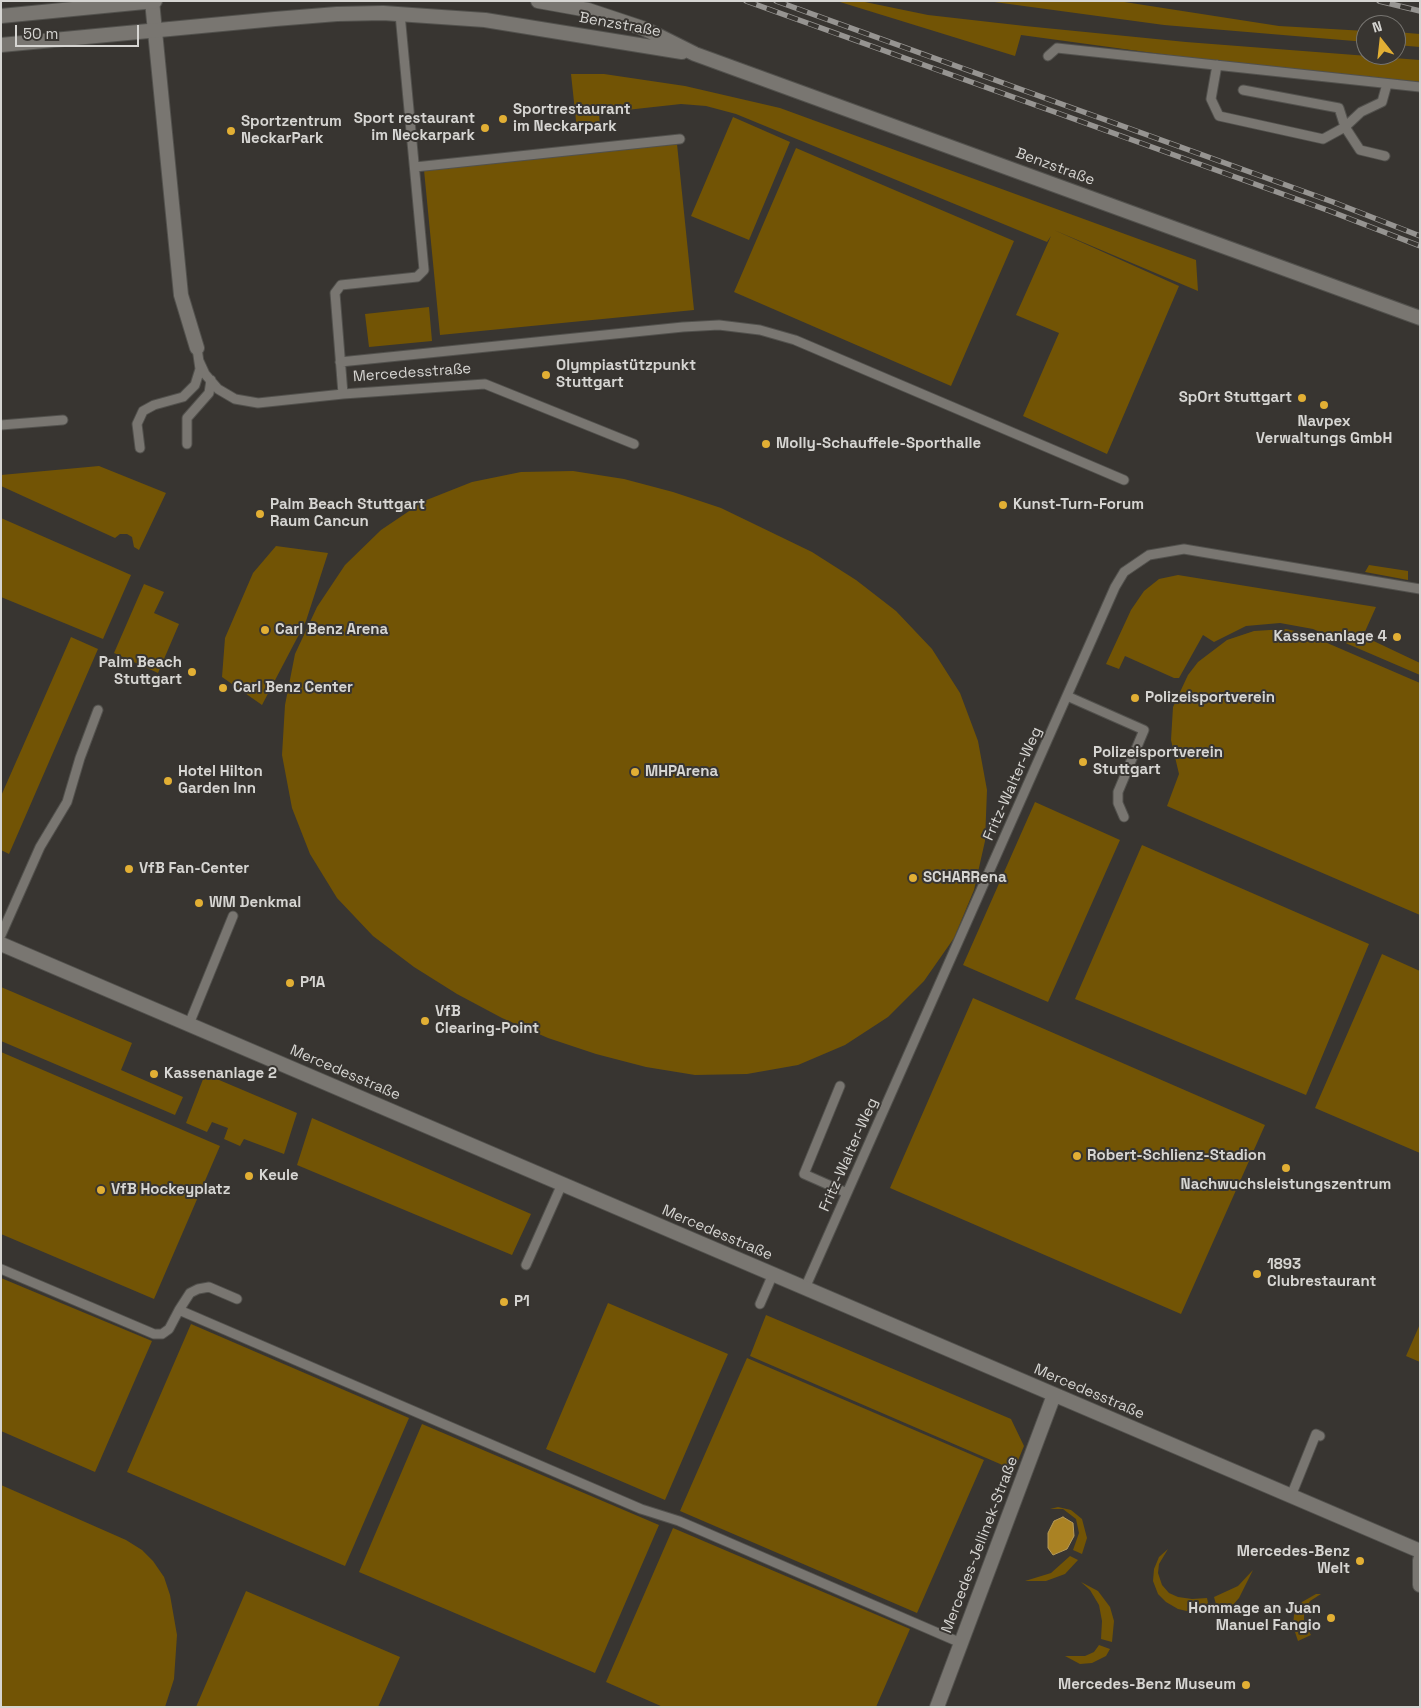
<!DOCTYPE html>
<meta charset="utf-8">
<style>
body{margin:0}
#map{position:relative;width:1421px;height:1708px;overflow:hidden;background:#383531;font-family:"Space Grotesk",sans-serif}
canvas{display:block}
.frame{position:absolute;inset:0;border:2px solid #d6d5d2;pointer-events:none}
.north{position:absolute;left:1356px;top:15px;width:50px;height:50px;box-sizing:border-box;background:#383531;border:1px solid #777571;border-radius:50%;rotate:344deg;font-size:14px;font-weight:700;line-height:20px;text-align:center;color:#d6d5d2}
.north::after{content:'';display:block;margin:auto;width:18px;height:22px;background:#e2af34;clip-path:polygon(50% 0,100% 100%,50% 72%,0 100%)}
.scale{position:absolute;left:15px;top:25px;width:124px;height:22px;box-sizing:border-box;border:2px solid #d6d5d2;border-top:0;padding-left:6px;font-size:15px;line-height:18px;white-space:nowrap;color:#d6d5d2;-webkit-text-stroke:4px #383531;paint-order:stroke}
</style>
<div id="map">
<canvas width="1421" height="1708"></canvas>
<div class="frame"></div>
<div class="north">N</div>
<div class="scale">50 m</div>
</div>
<script>
const ctx = document.querySelector('canvas').getContext('2d');
ctx.lineJoin = 'round';
function fillPath(path, color) { ctx.fillStyle = color; ctx.fill(path, 'evenodd'); }
const shape = rows => new Path2D(rows.map(r => 'M' + r).join(''));
function trace(path, color, width, dash) { ctx.strokeStyle = color; ctx.lineWidth = width; ctx.lineCap = dash ? 'butt' : 'round'; ctx.setLineDash(dash || []); ctx.stroke(path); }
function drawText(font, color, halo, rows, align = 'center') {
  ctx.font = font + ' "Space Grotesk",sans-serif'; ctx.lineWidth = 4; ctx.setLineDash([]); ctx.textBaseline = 'middle'; ctx.strokeStyle = halo; ctx.fillStyle = color; for (const [text, x, y, turn = 0] of rows) {
    ctx.save(); ctx.translate(x, y); ctx.rotate((+turn || 0) * Math.PI / 180); ctx.textAlign = isNaN(turn) ? turn : align; if (halo) ctx.strokeText(text, 0, 0); ctx.fillText(text, 0, 0); ctx.restore();
  }
}
fillPath(shape([
 [860,1,928,15,1025,26,1186,42,1420,60,1420,82,1190,58,1021,35,1015,56,840,2],
 [987,1,1118,1,1279,26,1366,31,1366,42,1164,25],
 [1396,32,1420,34,1420,47,1396,45],
 [571,74,604,74,685,86,780,108,1196,260,1198,291,1054,230,1179,286,1107,454,1023,416,1059,333,1016,315,1051,236,1047,242,736,114,706,106,681,104,599,113,600,127,577,130],
 [733,117,790,142,749,240,691,216],
 [677,144,694,310,440,335,424,170],
 [796,148,1014,241,951,386,734,292],
 [429,307,432,341,369,347,365,314],
 [99,466,166,493,139,550,134,547,132,537,127,534,120,534,115,538,1,486,1,475],
 [573,471,624,479,673,492,721,508,812,552,856,580,896,611,932,649,960,693,978,741,987,790,985,841,974,890,954,938,924,981,888,1017,845,1045,798,1065,747,1074,695,1075,646,1067,596,1054,548,1038,502,1018,457,994,414,967,373,936,337,898,310,854,292,808,282,755,285,705,295,654,317,607,345,565,381,530,424,501,472,482,521,472],
 [1,518,131,575,103,639,1,597],
 [276,546,328,553,306,621,262,705,222,677,225,638,253,573],
 [1369,565,1408,571,1408,580,1365,572],
 [1178,575,1376,607,1363,636,1420,663,1420,675,1313,629,1280,623,1246,626,1214,642,1203,635,1179,678,1174,678,1125,656,1119,669,1106,664,1131,610,1144,591,1159,579],
 [144,584,164,592,154,613,179,624,158,673,114,653],
 [1286,629,1304,633,1420,683,1420,915,1167,806,1179,774,1171,740,1173,707,1188,675,1198,662,1227,640,1254,631],
 [71,637,98,649,9,854,1,850,1,796],
 [1035,802,1120,840,1048,1002,963,965],
 [1142,845,1369,944,1306,1095,1075,999],
 [1382,954,1420,971,1420,1153,1315,1108],
 [1,987,132,1043,121,1070,183,1097,175,1115,1,1041],
 [973,998,1265,1125,1181,1314,890,1188],
 [1,1052,220,1146,154,1299,1,1234],
 [205,1074,297,1113,284,1154,244,1139,240,1146,224,1139,228,1128,212,1122,207,1132,186,1123],
 [312,1118,531,1214,512,1255,297,1165],
 [1,1278,152,1341,95,1472,1,1431],
 [608,1303,728,1354,665,1500,546,1449],
 [766,1315,1011,1419,1024,1446,1014,1470,750,1356],
 [191,1324,409,1418,345,1566,127,1472],
 [1420,1324,1420,1362,1406,1356],
 [747,1358,984,1460,917,1613,680,1511],
 [422,1424,659,1525,595,1673,359,1572],
 [1,1485,126,1540,142,1550,153,1561,164,1577,170,1595,177,1635,174,1679,165,1707,1,1707],
 [1058,1507,1071,1510,1082,1519,1087,1538,1082,1554,1073,1550,1079,1533,1076,1519,1063,1509,1050,1509],
 [673,1528,910,1629,876,1707,663,1707,606,1682],
 [1168,1549,1159,1564,1158,1573,1162,1585,1169,1593,1178,1597,1192,1599,1207,1598,1210,1613,1191,1612,1178,1609,1166,1602,1158,1594,1153,1581,1154,1569,1159,1557],
 [1070,1556,1078,1560,1065,1574,1046,1581,1025,1581,1051,1573],
 [1253,1570,1239,1598,1232,1606,1218,1612,1214,1597,1238,1586],
 [1081,1582,1098,1591,1110,1607,1114,1621,1112,1642,1101,1639,1102,1621,1099,1605,1090,1590],
 [246,1591,400,1657,378,1707,196,1707],
 [1316,1594,1321,1594,1310,1601,1304,1613,1304,1623,1311,1635,1298,1641,1293,1626,1294,1615,1302,1602],
 [1099,1645,1110,1649,1106,1656,1092,1663,1080,1664,1065,1656,1085,1656,1094,1652]
]), '#725405');
const water = shape([
 [1063,1517,1073,1523,1074,1536,1067,1549,1053,1555,1048,1548,1048,1533,1054,1521,1063,1517]
]);
fillPath(water, '#aa8223');
trace(water, '#b79b58', 1);
const service = shape([
 [1048,56,1057,48,1420,87],
 [1217,65,1211,99,1219,116,1323,139,1345,127,1361,112,1382,102,1387,84],
 [1243,90,1339,108,1345,127,1360,150,1385,156],
 [415,167,680,139],
 [199,361,205,374,218,389,235,399,258,403,343,394,485,384,634,444],
 [340,362,683,327,719,325,760,330,795,340,1124,480],
 [343,394,335,293,341,285,417,277,424,270,400,14],
 [1,425,63,420],
 [187,444,187,418,209,393,211,380],
 [140,448,137,424,143,411,154,405,183,397,195,385,200,369,197,348],
 [1067,696,1144,730,1118,792,1118,803,1124,817],
 [1,935,40,847,67,802,80,758,98,710],
 [189,1024,233,916],
 [840,1086,804,1174,847,1193],
 [526,1265,562,1184],
 [1,1269,154,1334,162,1334,169,1329,179,1310,641,1509,679,1521,961,1643],
 [805,1288,1115,587,1124,572,1149,555,1184,549,1420,589],
 [760,1304,773,1274],
 [179,1310,190,1293,198,1289,209,1287,237,1299],
 [1291,1496,1316,1434,1320,1436]
]);
const minor = shape([
 [152,1,181,295,197,348],
 [1,944,1420,1551],
 [1420,1560,1420,1585],
 [937,1707,1054,1395]
]);
const secondary = shape([
 [538,1,588,10,645,29,695,54,1420,318],
 [1,16,155,1],
 [1,45,275,19,337,14,383,13,485,20,682,52]
]);
trace(service, '#52514d', 11);
trace(minor, '#52514d', 16);
trace(secondary, '#52514d', 16);
trace(service, '#797671', 9);
trace(minor, '#797671', 14);
trace(secondary, '#797671', 14);
const rail = shape([
 [746,1,1327,210,1420,246],
 [776,1,1333,202,1420,236],
 [1379,1,1420,11]
]);
trace(rail, '#969491', 5.5);
trace(rail, '#383531', 4, [11]);
for (const [x, y, r, color] of [
 [503,119,5,"#e2af34"],
 [485,128,5,"#e2af34"],
 [231,131,5,"#e2af34"],
 [546,375,5,"#e2af34"],
 [1302,398,5,"#e2af34"],
 [1324,405,5,"#e2af34"],
 [766,444,5,"#e2af34"],
 [1003,505,5,"#e2af34"],
 [260,514,5,"#e2af34"],
 [265,630,5,"#e2af34"],
 [1397,637,5,"#e2af34"],
 [192,672,5,"#e2af34"],
 [223,688,5,"#e2af34"],
 [1135,698,5,"#e2af34"],
 [1083,762,5,"#e2af34"],
 [635,772,5,"#e2af34"],
 [168,781,5,"#e2af34"],
 [129,869,5,"#e2af34"],
 [913,878,5,"#e2af34"],
 [199,903,5,"#e2af34"],
 [290,983,5,"#e2af34"],
 [425,1021,5,"#e2af34"],
 [154,1074,5,"#e2af34"],
 [1077,1156,5,"#e2af34"],
 [1286,1168,5,"#e2af34"],
 [249,1176,5,"#e2af34"],
 [101,1190,5,"#e2af34"],
 [1257,1274,5,"#e2af34"],
 [504,1302,5,"#e2af34"],
 [1360,1561,5,"#e2af34"],
 [1331,1618,5,"#e2af34"],
 [1246,1685,5,"#e2af34"]
]) { const dot = new Path2D(); dot.arc(x, y, r, 0, 2 * Math.PI); ctx.fillStyle = color; ctx.fill(dot); trace(dot, '#383531', 2); }
drawText('15px', '#d6d5d2', '#383531', [
 ["Benzstraße",620,25,10],
 ["Benzstraße",1055,167,20],
 ["Mercedesstraße",412,373,-4],
 ["Fritz-Walter-Weg",1013,784,-66],
 ["Mercedesstraße",345,1073,23],
 ["Fritz-Walter-Weg",849,1155,-66],
 ["Mercedesstraße",717,1233,23],
 ["Mercedesstraße",1089,1392,23],
 ["Mercedes-Jellinek-Straße",980,1545,-69]
]);
drawText('bold 15px', '#d6d5d2', '#383531', [
 ["Sportrestaurant",513,110],
 ["im Neckarpark",513,127],
 ["Sport restaurant",475,119,"right"],
 ["im Neckarpark",475,136,"right"],
 ["Sportzentrum",241,122],
 ["NeckarPark",241,139],
 ["Olympiastützpunkt",556,366],
 ["Stuttgart",556,383],
 ["SpOrt Stuttgart",1292,398,"right"],
 ["Navpex",1324,422,"center"],
 ["Verwaltungs GmbH",1324,439,"center"],
 ["Molly-Schauffele-Sporthalle",776,444],
 ["Palm Beach Stuttgart",270,505],
 ["Raum Cancun",270,522],
 ["Kunst-Turn-Forum",1013,505],
 ["Carl Benz Arena",275,630],
 ["Kassenanlage 4",1387,637,"right"],
 ["Palm Beach",182,663,"right"],
 ["Stuttgart",182,680,"right"],
 ["Carl Benz Center",233,688],
 ["Polizeisportverein",1145,698],
 ["Polizeisportverein",1093,753],
 ["Stuttgart",1093,770],
 ["Hotel Hilton",178,772],
 ["Garden Inn",178,789],
 ["MHPArena",645,772],
 ["VfB Fan-Center",139,869],
 ["SCHARRena",923,878],
 ["WM Denkmal",209,903],
 ["P1A",300,983],
 ["VfB",435,1012],
 ["Clearing-Point",435,1029],
 ["Kassenanlage 2",164,1074],
 ["Robert-Schlienz-Stadion",1087,1156],
 ["Keule",259,1176],
 ["Nachwuchsleistungszentrum",1286,1185,"center"],
 ["VfB Hockeyplatz",111,1190],
 ["1893",1267,1265],
 ["Clubrestaurant",1267,1282],
 ["P1",514,1302],
 ["Mercedes-Benz",1350,1552,"right"],
 ["Welt",1350,1569,"right"],
 ["Hommage an Juan",1321,1609,"right"],
 ["Manuel Fangio",1321,1626,"right"],
 ["Mercedes-Benz Museum",1236,1685,"right"]
], 'left');
</script>
